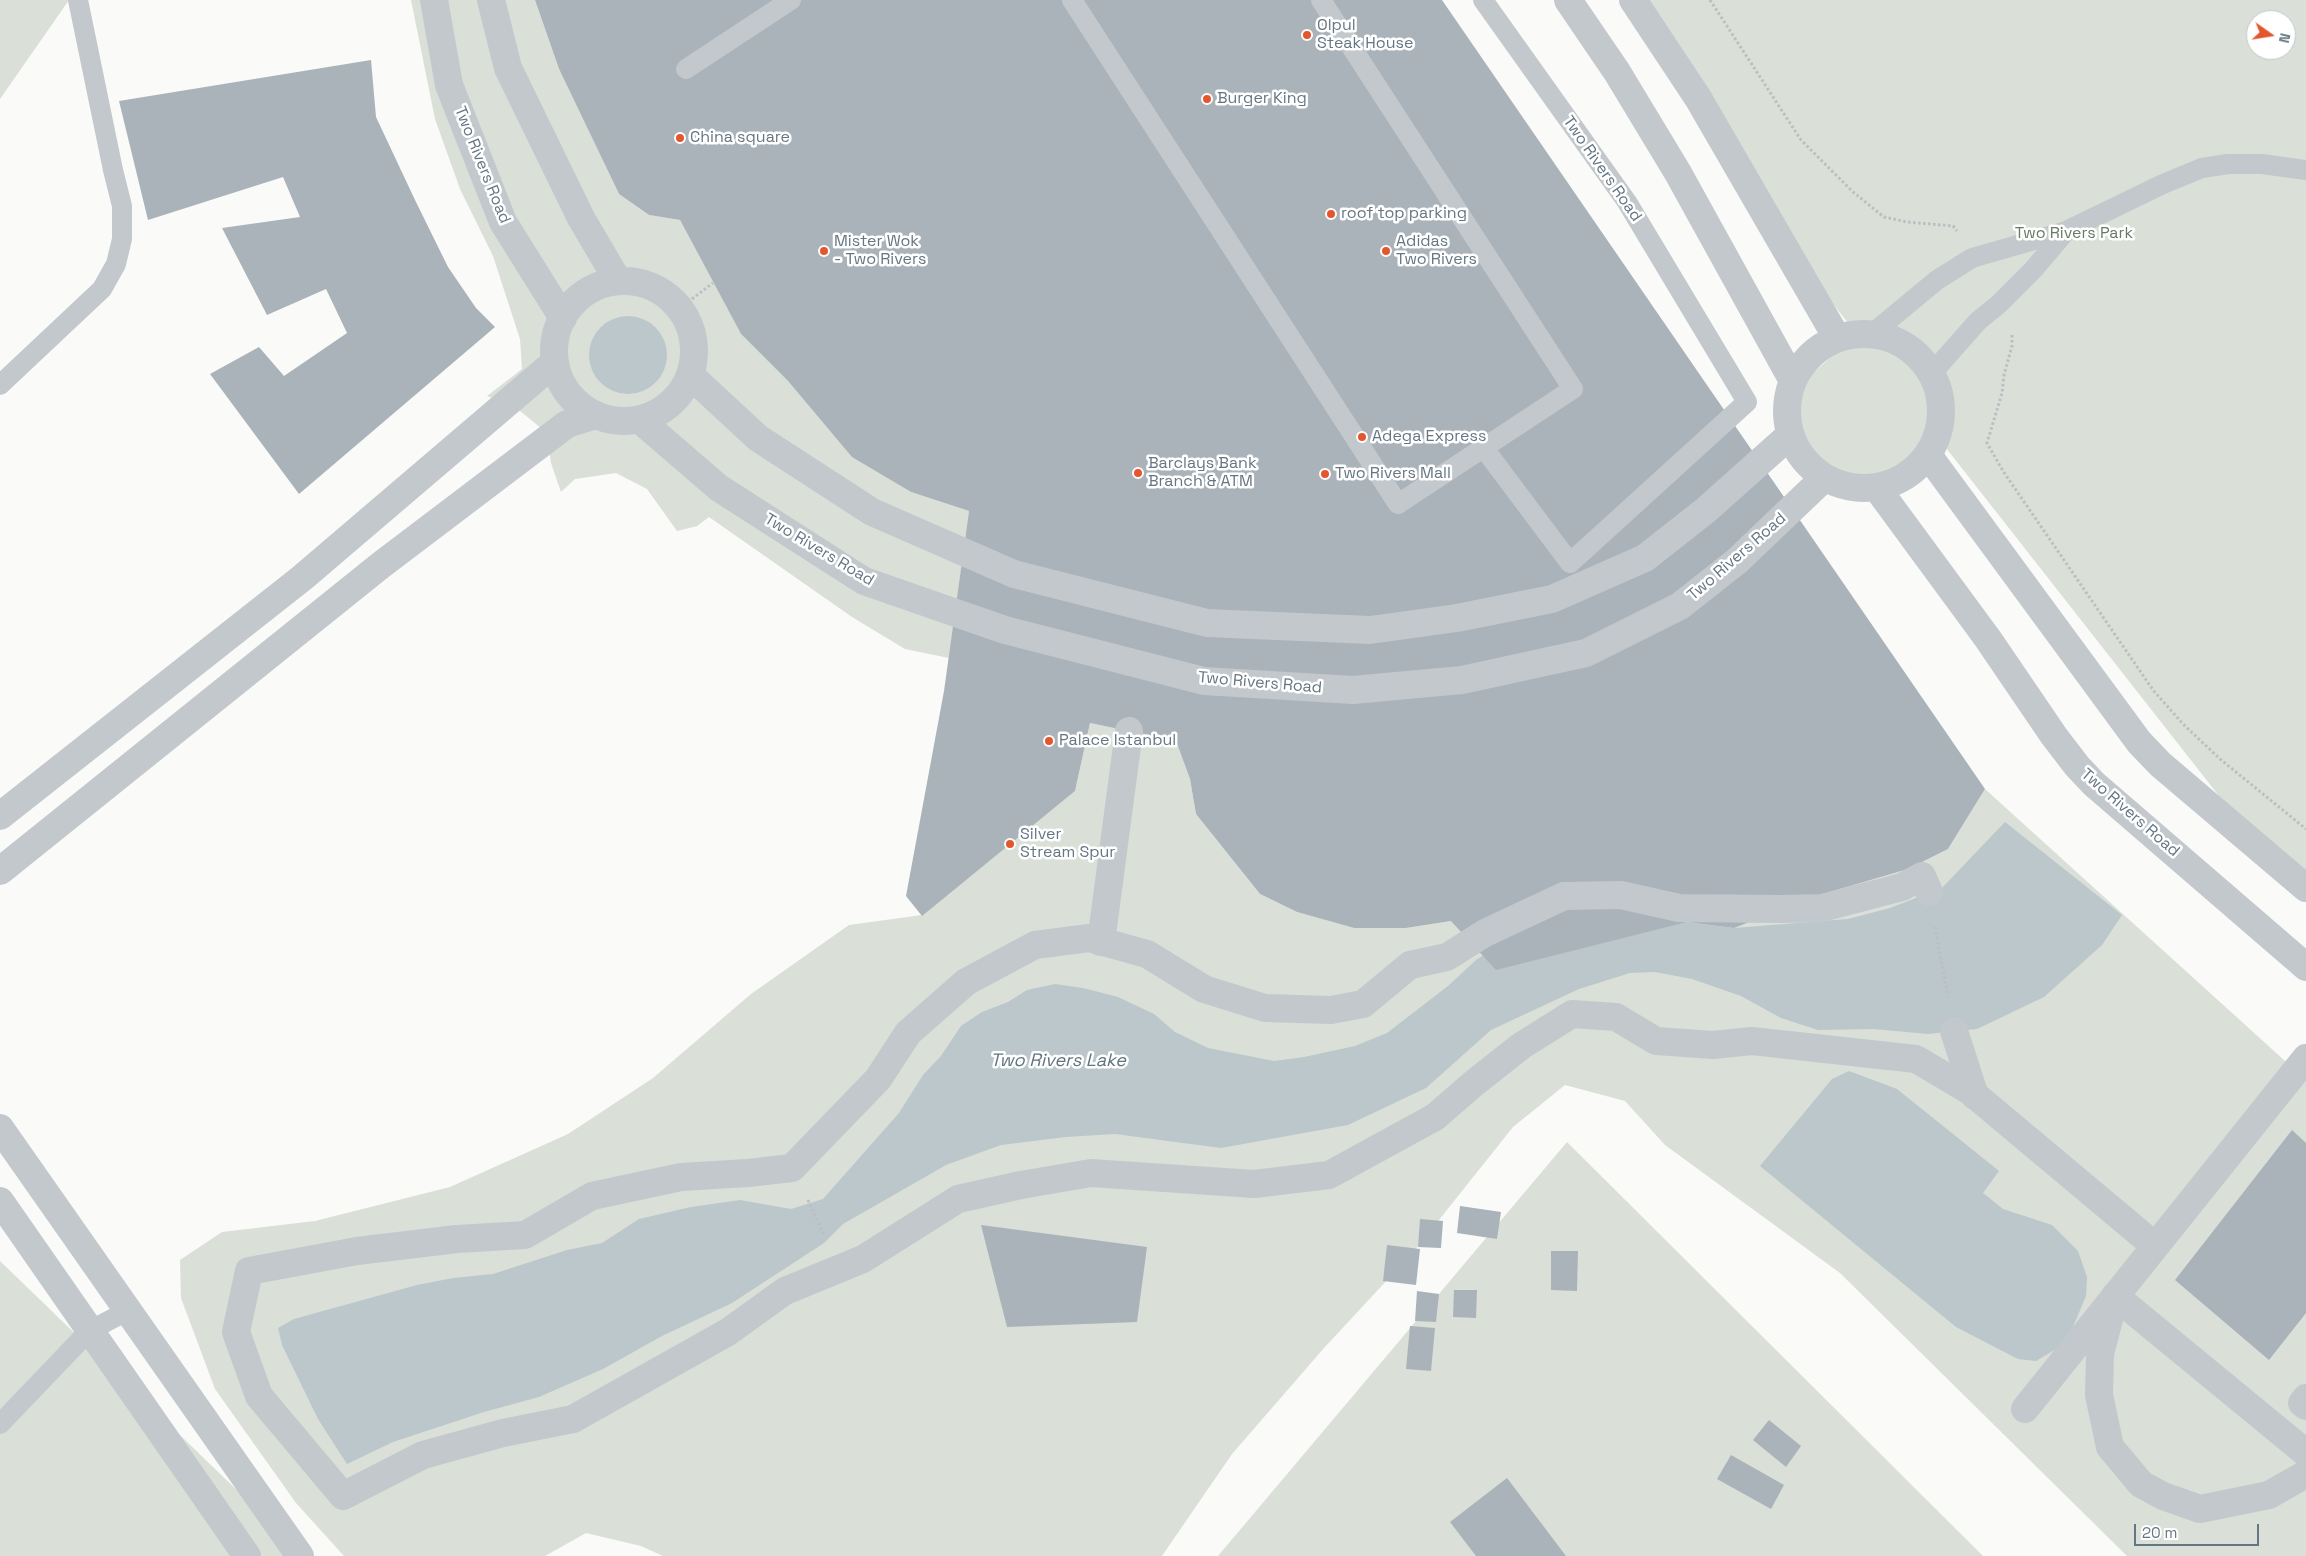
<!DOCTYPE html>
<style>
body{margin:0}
#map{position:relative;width:2306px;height:1556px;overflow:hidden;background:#fafaf8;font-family:"Space Grotesk",sans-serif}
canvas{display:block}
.north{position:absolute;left:2246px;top:10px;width:50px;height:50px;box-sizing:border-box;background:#fff;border:1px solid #c1c8cd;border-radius:50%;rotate:103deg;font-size:14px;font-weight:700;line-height:20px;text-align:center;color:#657683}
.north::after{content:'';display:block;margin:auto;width:18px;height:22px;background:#e4572e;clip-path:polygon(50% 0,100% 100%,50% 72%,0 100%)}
.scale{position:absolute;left:2134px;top:1524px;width:125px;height:22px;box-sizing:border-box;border:2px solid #657683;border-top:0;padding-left:6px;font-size:15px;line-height:18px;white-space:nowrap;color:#657683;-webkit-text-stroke:4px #fff;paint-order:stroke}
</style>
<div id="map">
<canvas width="2306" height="1556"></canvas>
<div class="north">N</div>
<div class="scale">20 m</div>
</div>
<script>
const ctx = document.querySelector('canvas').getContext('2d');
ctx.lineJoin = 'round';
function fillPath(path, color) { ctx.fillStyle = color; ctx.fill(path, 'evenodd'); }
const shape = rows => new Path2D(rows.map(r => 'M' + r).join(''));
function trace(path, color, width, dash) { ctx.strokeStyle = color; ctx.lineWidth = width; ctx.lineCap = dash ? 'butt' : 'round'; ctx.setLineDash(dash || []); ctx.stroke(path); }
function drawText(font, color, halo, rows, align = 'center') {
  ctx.font = font + ' "Space Grotesk",sans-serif'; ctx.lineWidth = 5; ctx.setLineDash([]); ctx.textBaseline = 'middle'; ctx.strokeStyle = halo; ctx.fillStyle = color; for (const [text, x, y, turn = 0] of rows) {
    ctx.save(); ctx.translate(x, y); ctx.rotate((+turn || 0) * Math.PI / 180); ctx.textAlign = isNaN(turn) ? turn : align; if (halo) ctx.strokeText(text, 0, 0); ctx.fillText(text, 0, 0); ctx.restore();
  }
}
fillPath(shape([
 [0,0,69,0,0,99],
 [411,0,535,0,559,69,619,194,649,215,680,220,741,334,788,381,852,456,911,492,969,511,949,658,905,649,852,617,709,517,697,526,677,531,647,489,616,473,575,479,561,492,551,463,547,433,514,406,487,396,522,369,520,339,493,256,460,189,435,119],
 [1625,0,2306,0,2306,895,2263,852,1928,425,1918,449,1906,462,1891,471,1875,476,1859,477,1842,473,1827,465,1814,454,1805,439,1800,422,1800,406,1804,389,1812,374,1833,355,1846,349,1867,347,1771,225],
 [2256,20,2286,20,2286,50,2256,50],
 [1090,723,1176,741,1190,779,1196,814,1260,894,1297,912,1354,928,1406,928,1451,921,1576,874,1813,897,1908,869,1948,849,1985,789,2306,1080,2306,1556,2127,1556,1840,1273,1665,1145,1625,1101,1565,1085,1513,1127,1415,1250,1324,1348,1232,1454,1162,1556,663,1556,641,1546,586,1533,545,1556,344,1556,296,1503,215,1389,181,1298,180,1260,222,1232,315,1221,450,1187,568,1134,653,1078,751,994,849,925,922,915,1075,791],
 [1567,1142,1983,1556,1218,1556],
 [0,1261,305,1556,0,1556]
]), '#dadfd7');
fillPath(shape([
 '589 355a39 39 0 1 1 78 0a39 39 0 1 1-78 0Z',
 [2005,822,2122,915,2102,945,2044,997,1977,1029,1928,1034,1873,1029,1818,1030,1781,1018,1741,996,1692,979,1655,972,1630,973,1579,989,1491,1030,1426,1088,1348,1125,1221,1148,1115,1134,1066,1137,1001,1145,946,1165,843,1224,824,1243,732,1303,662,1336,603,1369,539,1397,484,1412,393,1442,347,1464,318,1419,282,1345,278,1328,294,1319,417,1285,453,1278,493,1274,567,1250,602,1243,639,1219,691,1207,740,1200,791,1209,823,1199,899,1113,923,1075,941,1056,961,1026,982,1012,1008,1002,1027,990,1055,984,1083,988,1118,997,1154,1014,1175,1032,1208,1048,1274,1061,1304,1057,1355,1046,1387,1033,1448,986,1476,960,1514,935,1636,916,1734,928,1848,919,1890,908,1942,888],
 [1849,1071,1897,1089,1999,1171,1983,1193,2003,1209,2052,1225,2078,1251,2087,1277,2086,1296,2069,1336,2056,1349,2036,1361,2018,1359,1956,1327,1760,1166,1832,1079]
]), '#bbc7cb');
fillPath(shape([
 [535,0,1442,0,1985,789,1948,849,1908,869,1813,897,1734,928,1687,922,1496,970,1451,921,1406,928,1354,928,1297,912,1260,894,1196,814,1190,779,1176,741,1090,723,1075,791,922,916,906,896,944,691,969,511,911,492,852,457,788,381,741,334,680,220,649,215,619,194,559,69],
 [371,60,376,117,415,200,448,267,476,308,495,327,299,494,210,374,259,347,284,376,347,333,326,289,267,315,222,228,300,217,283,177,148,220,119,101],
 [2292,1130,2306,1143,2306,1313,2269,1360,2175,1280],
 [1460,1206,1501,1212,1497,1239,1457,1233],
 [1420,1219,1443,1221,1441,1248,1418,1247],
 [981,1225,1147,1247,1137,1322,1007,1327],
 [1387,1245,1420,1249,1416,1285,1383,1281],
 [1551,1251,1578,1251,1577,1291,1551,1290],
 [1454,1290,1477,1290,1476,1318,1453,1317],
 [1417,1291,1439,1294,1436,1322,1415,1321],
 [1410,1326,1435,1328,1431,1371,1406,1369],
 [1769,1420,1801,1446,1786,1467,1753,1440],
 [1731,1455,1784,1485,1771,1509,1717,1479],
 [1507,1478,1566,1556,1476,1556,1450,1522]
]), '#aab3b9');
trace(shape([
 [1710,0,1801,140,1853,192,1884,217,1907,222,1953,226,1957,231],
 [680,308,713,283],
 [2012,335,2012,346,2004,375,2002,393,1987,443,2003,471,2153,690,2183,724,2220,759,2306,829],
 [1935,927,1948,997],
 [808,1200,824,1235]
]), '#bbbfc2', 3, [2.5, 2.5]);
trace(shape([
 [1072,0,1398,504,1573,389,1321,0],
 [1483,0,1627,202,1747,402,1570,563,1483,447],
 [686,69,791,0],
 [1873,333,1937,280,1972,258,2066,231,2163,184,2202,168,2228,164,2262,164,2306,170],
 [1932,373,1978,321,1999,304,2033,270,2066,231],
 [0,385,102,289,116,264,122,239,122,206,113,170,78,0],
 [0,1424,89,1331,129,1310]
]), '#c3c8cc', 20);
trace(shape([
 [1929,892,1922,876,1902,887,1822,908,1782,909,1679,908,1621,895,1564,896,1485,933,1447,957,1410,965,1363,1004,1331,1010,1265,1008,1204,989,1147,954,1089,938,1035,945,966,982,908,1033,878,1079,792,1168,748,1173,681,1177,592,1196,525,1235,457,1239,357,1251,249,1271,236,1332,259,1396,343,1496,423,1455,503,1433,573,1419,728,1332,785,1291,863,1259,958,1199,1021,1185,1091,1173,1254,1184,1329,1175,1435,1117,1473,1084,1521,1046,1572,1014,1616,1017,1656,1041,1713,1045,1752,1041,1916,1059,1970,1091,2155,1246],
 [1101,942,1129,731],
 [1954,1031,1975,1096],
 [2306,1398,2302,1403,2306,1406],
 [2025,1409,2306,1058],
 [2306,1453,2115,1296,2100,1354,2099,1395,2110,1447,2141,1484,2163,1496,2200,1509,2269,1495,2306,1474]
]), '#c3c8cc', 28);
trace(shape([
 [434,0,449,85,503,222,563,318],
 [491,0,508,68,581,218,618,281],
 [1568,0,1617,72,1678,173,1793,381],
 [1633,0,1698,98,1837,338],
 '554 351a70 70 0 1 1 140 0a70 70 0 1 1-140 0Z',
 '1787 411a77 77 0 1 1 154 0a77 77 0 1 1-154 0Z',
 [690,375,758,438,872,512,1014,574,1207,623,1370,630,1457,618,1552,599,1645,558,1706,510,1790,435],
 [640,420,719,488,864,581,1005,630,1204,681,1353,690,1462,680,1586,653,1680,606,1737,561,1824,478],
 [1928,455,2139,742,2160,764,2306,888],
 [1877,488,1988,639,2054,736,2077,766,2094,784,2306,967],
 [0,816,302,578,555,362],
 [0,871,381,565,567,424,596,415],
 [0,1128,300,1556],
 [0,1201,247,1556]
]), '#c3c8cc', 28);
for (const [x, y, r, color] of [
 [1307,35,5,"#e4572e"],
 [1207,99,5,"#e4572e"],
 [680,138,5,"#e4572e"],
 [1331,214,5,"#e4572e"],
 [824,251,5,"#e4572e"],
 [1386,251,5,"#e4572e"],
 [1362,437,5,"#e4572e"],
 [1138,473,5,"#e4572e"],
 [1325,474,5,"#e4572e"],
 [1049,741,5,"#e4572e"],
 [1010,844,5,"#e4572e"]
]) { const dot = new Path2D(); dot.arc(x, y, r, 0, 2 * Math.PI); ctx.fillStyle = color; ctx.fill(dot); trace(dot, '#fff', 2); }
drawText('16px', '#657683', '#fff', [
 ["Olpul",1317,26],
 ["Steak House",1317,44],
 ["Burger King",1217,99],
 ["China square",690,138],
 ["roof top parking",1341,214],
 ["Mister Wok",834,242],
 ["- Two Rivers",834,260],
 ["Adidas",1396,242],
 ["Two Rivers",1396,260],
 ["Adega Express",1372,437],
 ["Barclays Bank",1148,464],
 ["Branch & ATM",1148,482],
 ["Two Rivers Mall",1335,474],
 ["Palace Istanbul",1059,741],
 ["Silver",1020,835],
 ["Stream Spur",1020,853]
], 'left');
drawText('16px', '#657683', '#fff', [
 ["Two Rivers Road",482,165,68],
 ["Two Rivers Road",1602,169,55],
 ["Two Rivers Road",819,550,31],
 ["Two Rivers Road",1737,557,-41],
 ["Two Rivers Road",1260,683,5],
 ["Two Rivers Road",2130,813,41]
]);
drawText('16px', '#687a64', '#fff', [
 ["Two Rivers Park",2074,234]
]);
drawText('italic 18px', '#60757c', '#fff', [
 ["Two Rivers Lake",1058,1061]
]);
</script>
